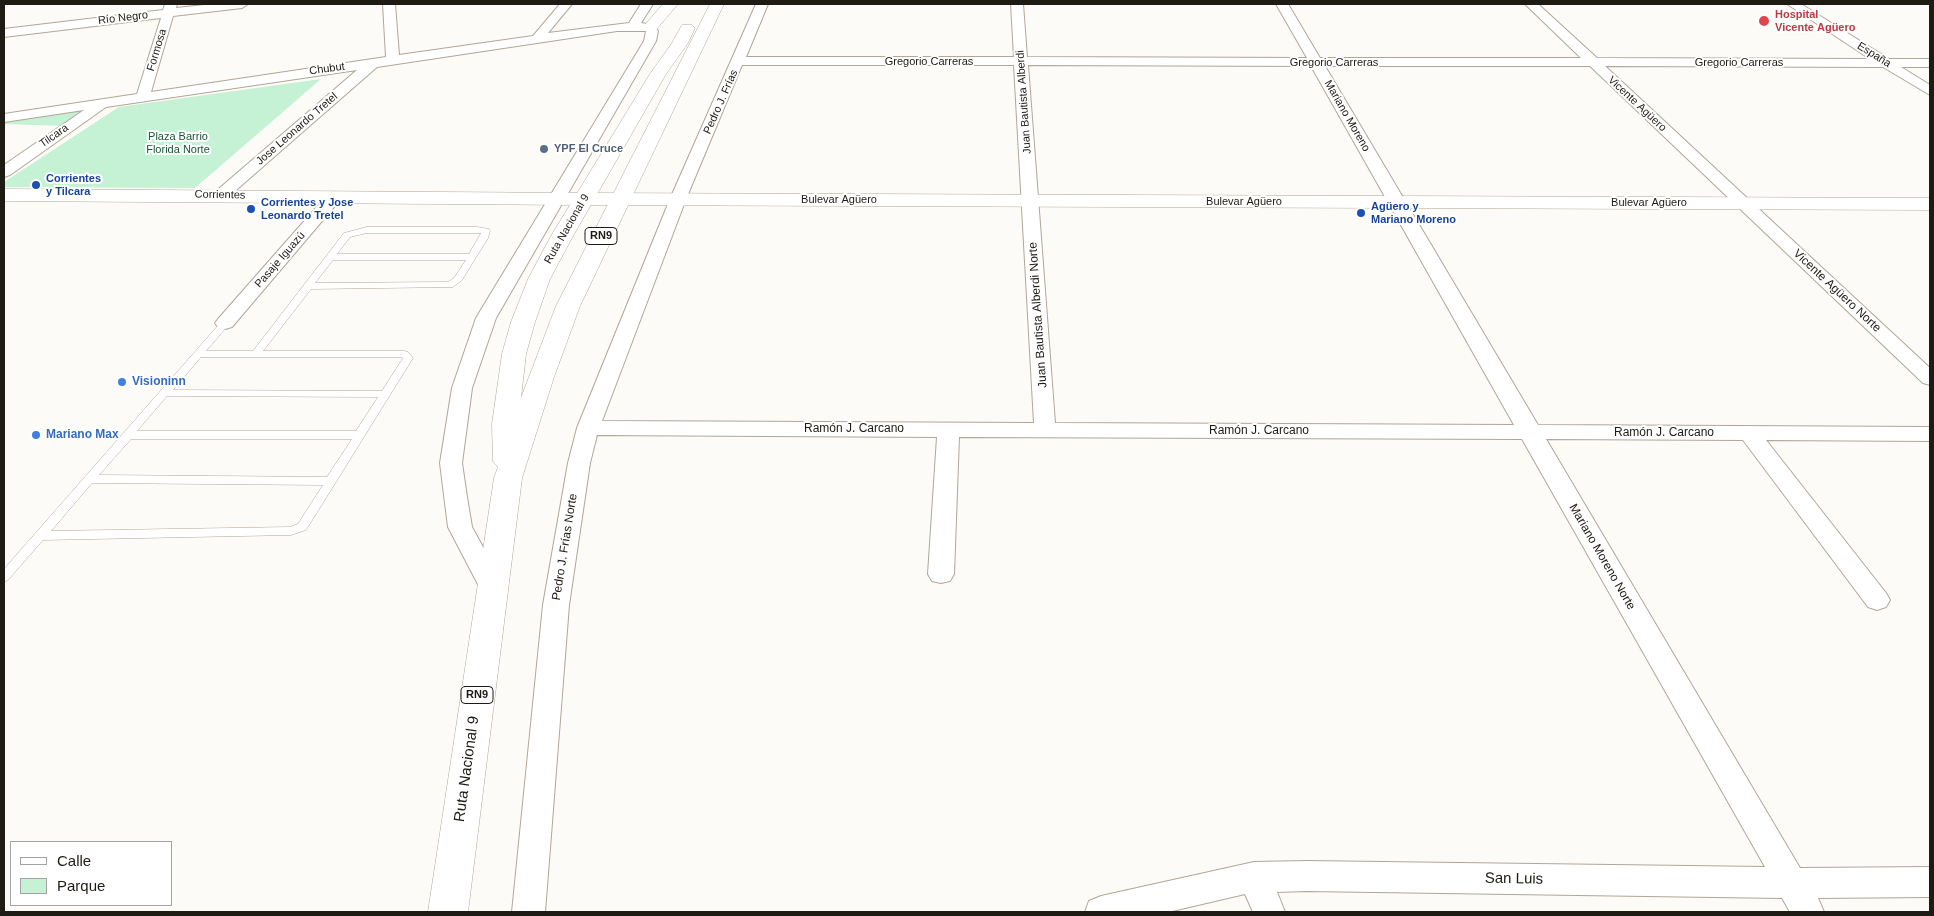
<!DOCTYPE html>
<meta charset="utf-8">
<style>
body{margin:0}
#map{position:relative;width:1934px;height:916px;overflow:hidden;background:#fdfbf8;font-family:Arial,sans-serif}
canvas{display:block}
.frame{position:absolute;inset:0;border:5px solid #1e1a14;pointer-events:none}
.legend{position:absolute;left:10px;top:841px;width:162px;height:65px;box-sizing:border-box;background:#fff;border:1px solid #a5a3a1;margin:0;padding:6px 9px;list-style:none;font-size:15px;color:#1e1a14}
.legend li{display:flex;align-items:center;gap:10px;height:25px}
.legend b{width:25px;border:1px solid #a5a3a1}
</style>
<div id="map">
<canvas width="1934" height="916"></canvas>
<div class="frame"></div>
<ul class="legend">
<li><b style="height:6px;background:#fff"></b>Calle</li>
<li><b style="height:14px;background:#c5f1d4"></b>Parque</li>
</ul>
</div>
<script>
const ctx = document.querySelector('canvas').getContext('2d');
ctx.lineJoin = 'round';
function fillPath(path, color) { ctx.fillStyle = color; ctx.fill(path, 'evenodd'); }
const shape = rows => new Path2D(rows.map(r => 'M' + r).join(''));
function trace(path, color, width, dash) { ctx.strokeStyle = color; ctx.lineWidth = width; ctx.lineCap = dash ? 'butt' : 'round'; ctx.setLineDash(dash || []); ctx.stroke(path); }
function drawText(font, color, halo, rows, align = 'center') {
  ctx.font = font + ' Arial,sans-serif'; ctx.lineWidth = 4; ctx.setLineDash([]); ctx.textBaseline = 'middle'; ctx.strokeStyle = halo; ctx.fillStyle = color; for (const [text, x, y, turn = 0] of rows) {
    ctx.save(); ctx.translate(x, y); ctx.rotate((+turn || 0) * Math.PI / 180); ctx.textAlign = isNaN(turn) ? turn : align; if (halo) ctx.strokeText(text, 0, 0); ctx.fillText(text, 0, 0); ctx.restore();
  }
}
fillPath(shape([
 [321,79,195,188,4,187,4,182,119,107],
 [100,104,65,126,4,124,4,119]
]), '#c5f1d4');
const service = shape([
 [367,227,477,227,489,229,490,231,488,238,462,280,453,287,311,289,263,351,404,351,408,352,413,358,306,530,291,535,43,540,8,580,4,582,4,569,222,321,228,321,230,323,206,351,253,351,344,233,367,227],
 [367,233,481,233,469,254,337,254,350,237,367,233],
 [333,260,466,260,454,278,448,282,315,283,333,260],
 [201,357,401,357,403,358,382,391,173,390,201,357],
 [167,396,378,397,356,431,137,431,167,396],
 [131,439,352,439,327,477,99,475,131,439],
 [92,483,323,485,298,524,290,527,51,531,92,483]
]);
const minor = shape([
 [165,4,177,4,176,8,214,4,248,4,242,8,173,16,151,92,386,57,383,4,395,4,399,55,533,36,560,4,572,4,548,33,629,23,641,4,653,4,641,23,654,25,658,31,656,41,496,318,472,388,462,463,467,497,472,527,505,587,501,594,492,596,483,594,448,527,440,463,452,388,476,318,644,41,646,31,617,31,377,67,227,198,221,200,215,198,213,195,215,192,357,70,106,107,10,175,4,177,4,165,84,110,4,122,4,114,137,94,161,18,4,37,4,29,163,10,165,4],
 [756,4,768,4,746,57,1014,57,1011,4,1023,4,1027,57,1307,58,1276,4,1288,4,1320,58,1581,58,1525,4,1538,4,1597,58,1870,59,1787,4,1801,4,1889,59,1930,59,1930,67,1901,67,1930,85,1930,95,1883,67,1605,66,1930,368,1930,385,1923,383,1590,66,1325,66,1538,425,1930,427,1930,441,1766,440,1886,593,1890,600,1886,607,1877,610,1868,607,1743,440,1546,439,1800,868,1930,867,1930,897,1818,898,1824,912,1790,912,1782,898,1306,891,1277,892,1285,912,1253,912,1245,894,1168,912,1085,912,1089,901,1101,896,1254,862,1306,861,1765,867,1522,439,959,437,954,574,950,581,941,583,932,581,928,574,937,437,597,435,590,463,569,605,545,912,512,912,543,605,568,463,577,428,670,199,756,4],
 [742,65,1014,65,1034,423,602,421,686,199,742,65],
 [1028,65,1311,66,1514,425,1055,423,1028,65],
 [334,192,340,194,342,197,340,200,232,327,225,329,218,327,215,323,218,319,328,194,334,192]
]);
const tertiary = shape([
 [4,189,585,193,592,195,595,199,592,203,585,205,4,201,4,189]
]);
const secondary = shape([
 [585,193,1930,198,1930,210,585,205,578,203,575,199,578,195,585,193]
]);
const trunk = shape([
 [663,4,678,4,655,31,645,31,642,28,663,4],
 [710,4,724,4,580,306,554,377,522,478,468,912,428,912,494,478,498,467,493,461,492,424,502,354,511,322,528,279,551,236,650,74,672,43,682,25,692,25,695,28,688,43,666,74,573,236,550,279,535,322,526,354,521,398,556,306,710,4]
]);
trace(service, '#b1a698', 1);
trace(minor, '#b1a698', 2);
trace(tertiary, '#b1a698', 1);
trace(secondary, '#b1a698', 1);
trace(trunk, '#b1a698', 1);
fillPath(service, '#fff');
fillPath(minor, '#fff');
fillPath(tertiary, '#fff');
fillPath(secondary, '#fff');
fillPath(trunk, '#fff');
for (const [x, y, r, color] of [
 [1764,21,6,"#e0444e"],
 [544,149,5,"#5c6f8a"],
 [36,185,5,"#1a4fb4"],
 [251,209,5,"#1a4fb4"],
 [1361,213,5,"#1a4fb4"],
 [122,382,5,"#3f7fe0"],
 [36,435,5,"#3f7fe0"]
]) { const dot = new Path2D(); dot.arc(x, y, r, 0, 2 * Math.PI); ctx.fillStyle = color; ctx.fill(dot); trace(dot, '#fff', 2); }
drawText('bold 11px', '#be3a42', '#fff', [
 ["Hospital",1775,15],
 ["Vicente Agüero",1775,28]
], 'left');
drawText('11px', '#1e1a14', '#fff', [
 ["Río Negro",123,18,-7],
 ["Formosa",157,50,-73],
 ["España",1874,55,32],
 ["Gregorio Carreras",929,62],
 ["Gregorio Carreras",1334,63],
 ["Gregorio Carreras",1739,63],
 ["Chubut",327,69,-8],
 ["Pedro J. Frías",721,102,-66],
 ["Juan Bautista Alberdi",1024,102,-94],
 ["Vicente Agüero",1637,104,43],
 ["Mariano Moreno",1347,116,60],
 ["Jose Leonardo Tretel",297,129,-41],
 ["Tilcara",54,136,-35],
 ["Corrientes",220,195,1],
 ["Bulevar Agüero",839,200],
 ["Bulevar Agüero",1244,202],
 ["Bulevar Agüero",1649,203],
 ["Ruta Nacional 9",567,229,-60],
 ["Pasaje Iguazú",280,260,-49]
]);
drawText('11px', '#195435', '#fff', [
 ["Plaza Barrio",178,137],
 ["Florida Norte",178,150]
]);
drawText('bold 11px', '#4e5e75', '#fff', [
 ["YPF El Cruce",554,149]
], 'left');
drawText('bold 11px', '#164399', '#fff', [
 ["Corrientes",46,179],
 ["y Tilcara",46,192],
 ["Corrientes y Jose",261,203],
 ["Leonardo Tretel",261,216],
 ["Agüero y",1371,207],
 ["Mariano Moreno",1371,220]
], 'left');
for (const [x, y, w] of [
 [601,236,32],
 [477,695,32]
]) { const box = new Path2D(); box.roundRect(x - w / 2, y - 8.5, w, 17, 4); ctx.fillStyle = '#fff'; ctx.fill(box); trace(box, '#1e1a14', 1); }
drawText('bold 11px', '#1e1a14', null, [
 ["RN9",601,236],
 ["RN9",477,695]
]);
drawText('12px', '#1e1a14', '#fff', [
 ["Vicente Agüero Norte",1837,291,43],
 ["Juan Bautista Alberdi Norte",1038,315,-94],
 ["Ramón J. Carcano",854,429],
 ["Ramón J. Carcano",1259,431],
 ["Ramón J. Carcano",1664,433],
 ["Pedro J. Frías Norte",565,547,-81],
 ["Mariano Moreno Norte",1602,557,60]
]);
drawText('bold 12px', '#366cbe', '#fff', [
 ["Visioninn",132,382],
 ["Mariano Max",46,435]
], 'left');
drawText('15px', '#1e1a14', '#fff', [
 ["Ruta Nacional 9",467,769,-82],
 ["San Luis",1514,879,1]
]);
</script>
